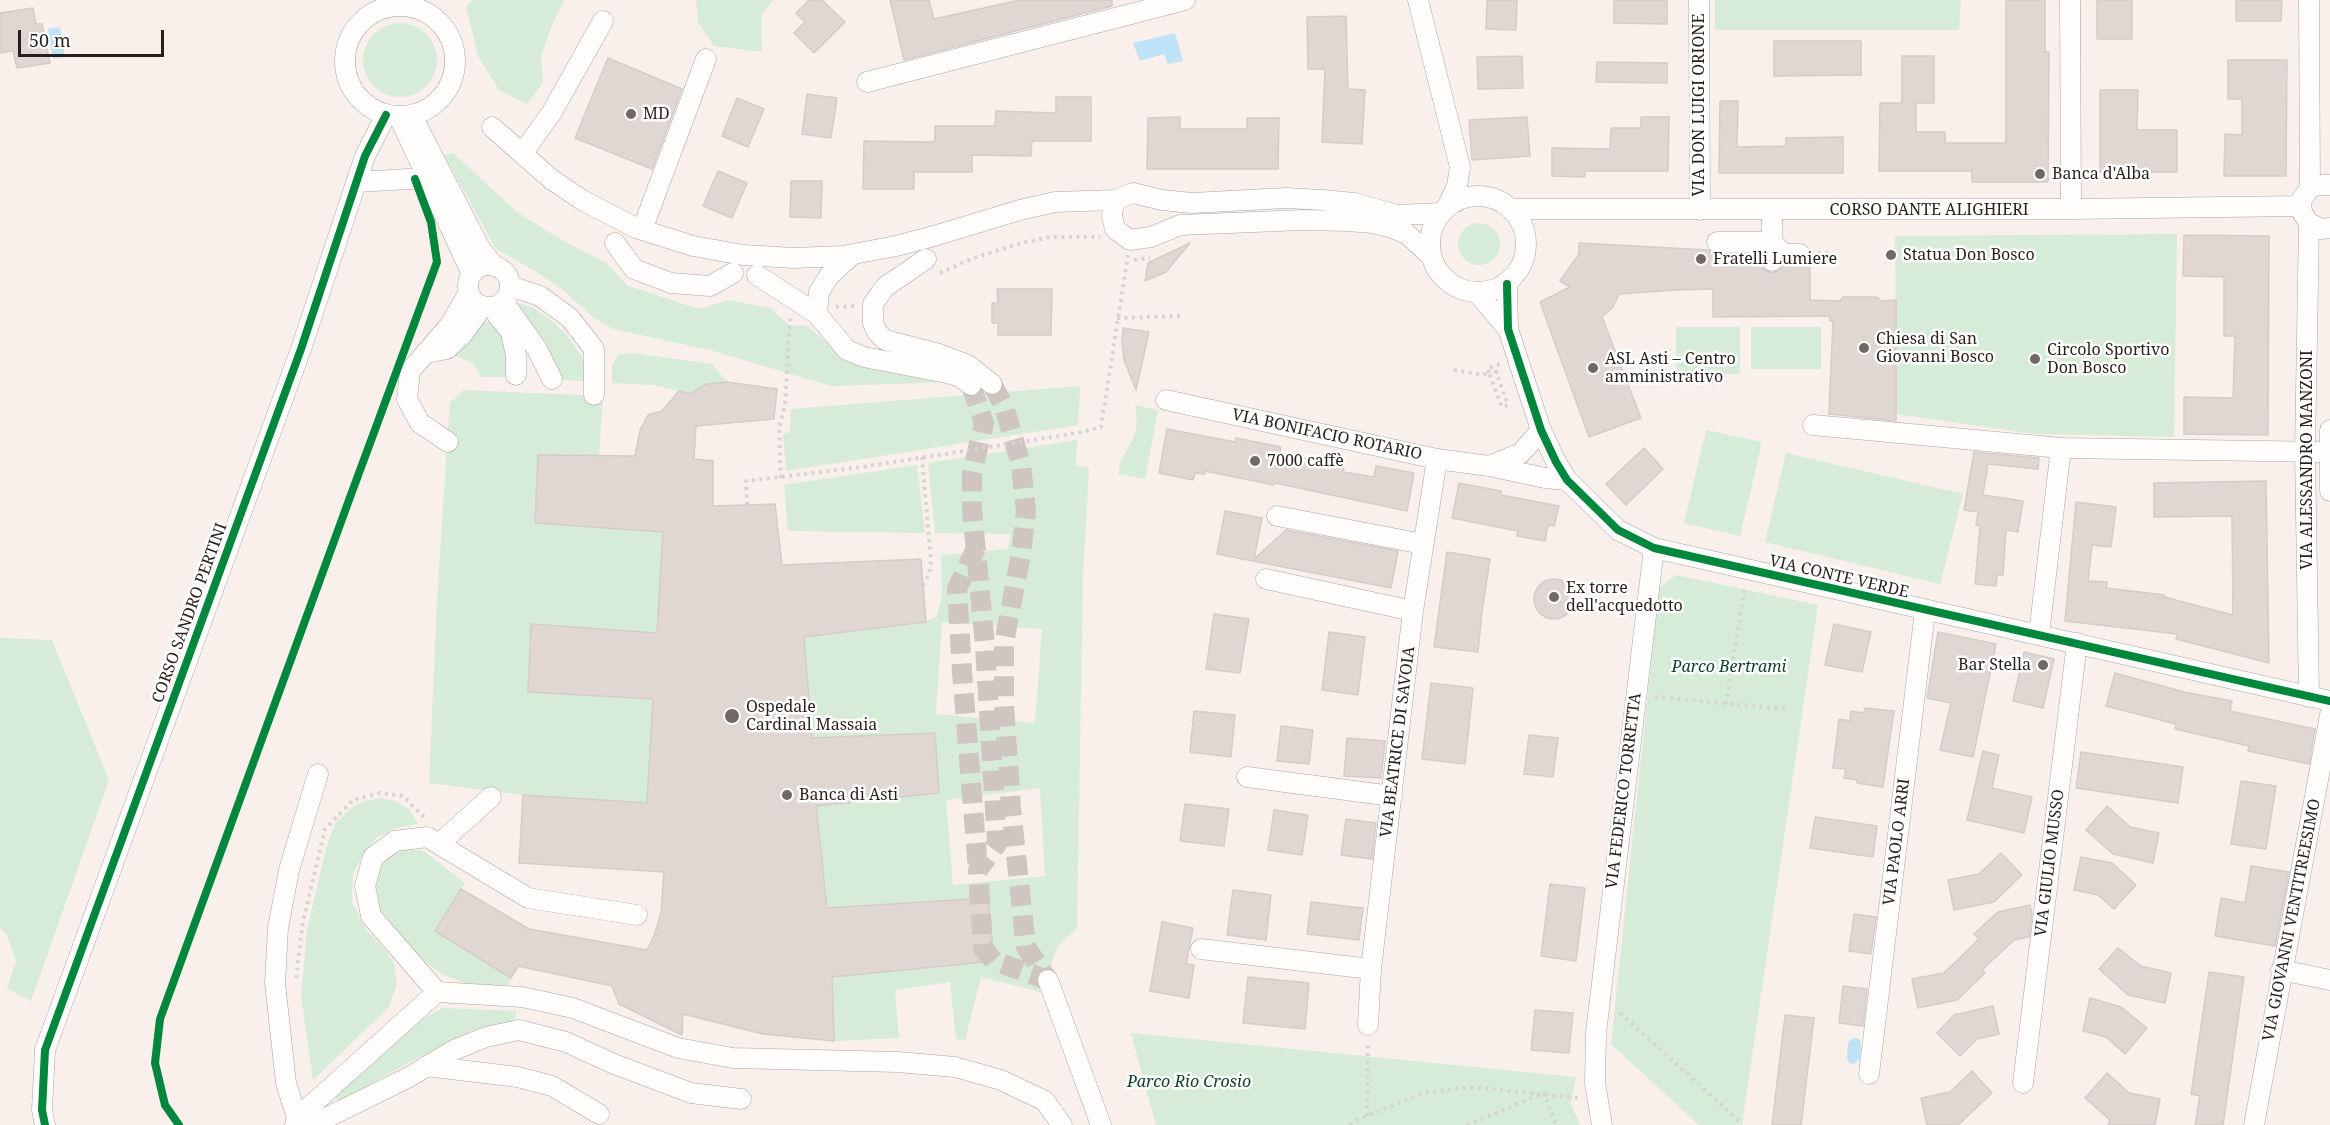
<!DOCTYPE html>
<meta charset="utf-8">
<style>
body{margin:0}
#map{position:relative;width:2330px;height:1125px;overflow:hidden;background:#f9f0eb;font-family:"Noto Serif",serif}
canvas{display:block}
.scale{position:absolute;left:18px;top:30px;width:146px;height:27px;box-sizing:border-box;border:3px solid #291f1a;border-top:0;padding-left:8px;font-size:18px;line-height:21px;white-space:nowrap;color:#291f1a;-webkit-text-stroke:4px #fff;paint-order:stroke}
</style>
<div id="map">
<canvas width="2330" height="1125"></canvas>
<div class="scale">50 m</div>
</div>
<script>
const ctx = document.querySelector('canvas').getContext('2d');
ctx.lineJoin = 'round';
function fillPath(path, color) { ctx.fillStyle = color; ctx.fill(path, 'evenodd'); }
const shape = rows => new Path2D(rows.map(r => 'M' + r).join(''));
function trace(path, color, width, dash) { ctx.strokeStyle = color; ctx.lineWidth = width; ctx.lineCap = dash ? 'butt' : 'round'; ctx.setLineDash(dash || []); ctx.stroke(path); }
function drawText(font, color, halo, rows, align = 'center') {
  ctx.font = font + ' "Noto Serif",serif'; ctx.lineWidth = 5; ctx.setLineDash([]); ctx.textBaseline = 'middle'; ctx.strokeStyle = halo; ctx.fillStyle = color; for (const [text, x, y, turn = 0] of rows) {
    ctx.save(); ctx.translate(x, y); ctx.rotate((+turn || 0) * Math.PI / 180); ctx.textAlign = isNaN(turn) ? turn : align; if (halo) ctx.strokeText(text, 0, 0); ctx.fillText(text, 0, 0); ctx.restore();
  }
}
fillPath(shape([
 [472,0,564,0,552,25,541,56,543,83,527,104,499,90,478,56,466,7],
 [696,0,773,0,761,15,762,52,714,46,698,22],
 [1715,0,1961,0,1959,30,1715,30],
 '363 60a37 37 0 1 1 74 0a37 37 0 1 1-74 0Z',
 [453,153,516,211,553,235,606,263,628,286,699,309,728,300,770,308,789,325,807,326,832,347,953,382,831,386,710,350,613,329,594,318,563,290,537,272,496,249,444,155],
 '1458 244a21 21 0 1 1 42 0a21 21 0 1 1-42 0Z',
 [2177,234,2174,437,2035,434,1896,414,1895,236],
 [518,303,533,308,550,319,566,334,582,357,587,372,585,381,560,380,522,317],
 [481,322,492,322,501,329,511,377,481,377,474,364,460,357,449,356,465,346],
 [1676,327,1740,327,1740,374,1676,374],
 [1751,327,1821,327,1821,369,1751,369],
 [633,353,712,364,727,382,707,384,690,394,654,385,612,383,612,365,619,354],
 [1080,386,1078,425,786,471,783,434,790,432,791,409],
 [463,390,603,396,599,456,538,456,535,522,663,532,657,633,532,624,528,692,653,699,647,803,523,795,429,783,437,600,450,402,458,397],
 [1135,405,1158,410,1145,479,1118,474,1120,462,1133,439,1137,424],
 [1706,430,1762,442,1740,536,1684,523],
 [1077,440,1076,465,1089,468,1083,576,1077,928,1058,946,1040,992,981,977,965,1040,956,1039,950,982,895,990,899,1038,834,1041,832,977,994,961,988,898,827,908,816,806,938,793,935,733,812,738,804,637,926,622,937,616,942,594,941,555,1008,549,1011,534,935,533,928,463],
 [942,622,1042,629,1035,723,936,714],
 [1040,788,1045,876,953,885,946,800],
 [1786,453,1963,494,1940,584,1765,542],
 [917,465,925,533,788,531,784,485],
 [1676,575,1818,605,1742,1125,1699,1125,1611,1044,1659,588],
 [0,638,52,640,109,780,31,1001,7,989,16,961,7,935,0,928],
 [381,798,395,801,410,810,418,824,397,828,377,837,362,857,353,874,352,902,366,930,384,948,394,963,397,984,389,1007,313,1080,301,996,307,929,326,849,335,824,351,808,365,801],
 [406,848,425,852,465,883,436,931,511,978,506,988,474,986,443,975,427,963,405,940,379,908,373,889,378,868,391,856],
 [443,1008,516,1011,514,1024,478,1028,417,1058,340,1101,333,1097,410,1025],
 [1131,1033,1576,1077,1571,1104,1580,1125,1156,1125]
]), '#d6ebd8');
fillPath(shape([
 [60,27,65,57,53,59,48,29],
 [1175,33,1183,61,1168,64,1164,54,1140,61,1133,43],
 [1854,1038,1859,1039,1861,1044,1860,1059,1854,1064,1849,1063,1847,1058,1848,1042]
]), '#bee2f6');
const building = shape([
 [809,0,822,0,845,22,814,53,794,33,805,22,796,13,809,0],
 [890,0,929,0,934,19,1020,0,1112,0,1112,6,904,60,890,0],
 [1487,0,1517,0,1516,30,1486,29,1487,0],
 [1614,0,1667,0,1667,24,1614,23,1614,0],
 [2006,0,2045,0,2045,52,2049,52,2048,182,1972,182,1972,171,1879,171,1880,103,1902,103,1902,56,1934,56,1934,103,1916,103,1916,132,1945,132,1945,143,2006,143,2006,0],
 [2097,0,2132,0,2132,39,2097,39,2097,0],
 [2236,0,2282,0,2281,21,2236,21,2236,0],
 [33,8,36,24,42,24,50,63,17,68,13,51,0,53,0,13,33,8],
 [1346,16,1348,89,1365,90,1362,144,1322,142,1325,69,1308,69,1307,17,1346,16],
 [1774,41,1861,41,1861,75,1774,76,1774,41],
 [1522,56,1523,88,1478,89,1477,57,1522,56],
 [608,58,682,89,652,169,575,138,608,58],
 [2228,60,2287,60,2286,176,2224,176,2225,134,2242,135,2242,99,2228,99,2228,60],
 [1597,62,1667,63,1667,83,1596,82,1597,62],
 [2100,90,2138,90,2137,130,2177,130,2177,172,2100,172,2100,90],
 [807,94,837,98,831,138,802,134,807,94],
 [1056,97,1091,97,1091,141,1032,141,1031,156,972,155,972,172,914,172,914,189,863,189,864,141,935,142,935,126,995,126,996,111,1056,113,1056,97],
 [737,98,764,109,748,147,722,136,737,98],
 [1720,101,1738,101,1737,147,1786,146,1786,138,1843,137,1843,173,1719,173,1720,101],
 [1180,117,1180,129,1247,129,1247,118,1279,118,1278,169,1147,169,1148,118,1180,117],
 [1527,117,1530,156,1472,160,1469,120,1527,117],
 [1641,117,1669,117,1668,171,1585,171,1585,177,1552,176,1552,148,1610,149,1611,128,1641,128,1641,117],
 [718,171,747,183,732,218,703,206,718,171],
 [791,181,822,181,821,218,790,217,791,181],
 [2184,235,2269,236,2268,435,2184,434,2184,397,2233,398,2235,336,2224,336,2224,277,2183,276,2184,235],
 [1190,243,1166,272,1145,281,1148,263,1190,243],
 [1579,243,1708,250,1716,254,1724,254,1724,266,1761,266,1766,271,1771,273,1778,271,1783,266,1810,266,1810,300,1840,301,1843,297,1877,297,1882,301,1896,300,1896,421,1829,414,1833,321,1830,321,1830,316,1713,317,1713,289,1676,290,1619,294,1613,307,1602,317,1641,418,1589,437,1540,302,1570,287,1560,281,1579,254,1579,243],
 [997,289,1052,289,1051,335,998,335,998,323,992,323,992,303,998,303,997,289],
 [1123,328,1149,332,1136,390,1124,360,1122,342,1123,328],
 [727,382,777,389,774,419,696,426,694,459,713,461,713,506,775,504,782,565,921,559,926,622,804,637,812,738,935,733,939,793,816,806,827,908,988,898,994,961,832,977,834,1041,763,1034,683,1014,682,1035,619,1004,612,986,518,966,511,978,435,931,461,889,529,929,647,950,654,936,661,913,664,872,519,863,523,795,647,803,653,699,528,692,531,624,657,633,663,532,535,523,538,455,635,456,640,430,648,415,662,411,679,391,690,394,707,384,727,382],
 [1167,429,1235,442,1236,438,1281,447,1280,453,1344,466,1343,472,1374,477,1376,466,1414,473,1407,511,1275,483,1274,485,1205,471,1205,474,1195,473,1193,480,1159,473,1167,429],
 [1644,448,1663,469,1626,505,1606,484,1644,448],
 [1974,452,2039,458,2038,469,1988,464,1983,495,2023,501,2018,532,2006,530,2003,575,1997,575,1996,586,1975,584,1980,526,1976,525,1978,512,1964,510,1974,452],
 [2266,481,2269,663,2176,639,2177,634,2065,621,2076,502,2116,507,2111,547,2092,545,2088,581,2107,582,2106,588,2164,595,2164,597,2233,615,2232,516,2154,517,2154,483,2266,481],
 [1459,483,1501,491,1501,495,1559,506,1554,526,1548,525,1545,541,1517,536,1518,531,1452,518,1459,483],
 [1225,511,1262,518,1254,559,1286,530,1398,551,1391,588,1217,554,1225,511],
 [1447,552,1490,559,1482,612,1478,652,1434,647,1447,552],
 '1534 599a20 20 0 1 1 40 0a20 20 0 1 1-40 0Z',
 [1214,614,1249,619,1240,673,1206,669,1214,614],
 [1834,624,1871,632,1862,672,1825,665,1834,624],
 [1329,632,1365,637,1358,695,1322,690,1329,632],
 [1938,632,1996,644,1973,757,1940,750,1951,703,1927,698,1938,632],
 [2024,652,2054,659,2043,708,2013,701,2024,652],
 [2115,673,2184,692,2232,701,2230,711,2315,729,2309,764,2248,751,2249,746,2175,729,2176,724,2106,706,2115,673],
 [1431,683,1473,688,1465,764,1422,759,1431,683],
 [1865,708,1894,711,1883,787,1857,783,1857,780,1844,778,1846,769,1833,768,1839,719,1850,721,1851,711,1864,713,1865,708],
 [1194,711,1235,715,1231,757,1190,752,1194,711],
 [1281,726,1313,730,1309,764,1277,761,1281,726],
 [1529,735,1558,738,1553,777,1524,774,1529,735],
 [1347,738,1385,741,1381,778,1344,776,1347,738],
 [1983,751,1999,755,1992,788,2032,797,2024,833,1967,820,1983,751],
 [2081,752,2183,767,2178,803,2076,788,2081,752],
 [2241,781,2276,786,2266,849,2231,844,2241,781],
 [1185,804,1229,809,1224,846,1180,841,1185,804],
 [2107,806,2130,827,2159,833,2153,863,2113,854,2086,830,2107,806],
 [1274,810,1308,815,1302,855,1268,850,1274,810],
 [1815,817,1877,826,1873,857,1810,848,1815,817],
 [1346,819,1376,823,1372,859,1341,855,1346,819],
 [2001,853,2022,875,1994,902,1954,910,1948,880,1979,874,2001,853],
 [2081,857,2112,863,2136,885,2114,909,2098,895,2074,890,2081,857],
 [2251,866,2289,872,2275,946,2215,936,2221,898,2245,903,2251,866],
 [1550,884,1585,888,1576,961,1541,956,1550,884],
 [1233,890,1271,895,1266,940,1227,935,1233,890],
 [1311,902,1363,908,1359,940,1307,934,1311,902],
 [2030,905,2032,914,2029,937,2014,940,1982,970,1985,973,1957,1000,1918,1008,1912,979,1944,973,1979,939,1974,934,1998,912,2030,905],
 [1854,914,1876,917,1871,954,1849,951,1854,914],
 [1162,922,1193,928,1186,964,1194,965,1189,998,1150,991,1162,922],
 [2118,948,2141,966,2171,973,2165,1003,2128,995,2099,969,2118,948],
 [2209,972,2244,977,2223,1125,2195,1125,2200,1096,2191,1094,2209,972],
 [1248,977,1309,983,1305,1029,1243,1023,1248,977],
 [1843,986,1867,989,1863,1026,1839,1023,1843,986],
 [2090,998,2121,1007,2147,1028,2125,1054,2106,1037,2083,1031,2090,998],
 [1993,1006,1999,1034,1977,1039,1960,1056,1937,1033,1954,1015,1993,1006],
 [1535,1010,1573,1013,1569,1053,1531,1050,1535,1010],
 [1785,1015,1814,1018,1801,1125,1772,1125,1785,1015],
 [1972,1071,1992,1093,1958,1125,1927,1125,1921,1098,1950,1092,1972,1071],
 [2107,1073,2129,1093,2160,1099,2155,1125,2108,1125,2110,1120,2085,1098,2107,1073]
]);
fillPath(building, '#e0d6d2');
trace(building, '#d5ccc8', 1.5);
trace(shape([
 [992,384,1004,406,1021,465,1026,511,1021,554,1004,643,1004,704,1011,808,1026,947,1048,980],
 [971,385,984,423,972,473,972,510,985,645,997,844,978,870,983,948,994,961,1048,980],
 [976,548,957,589,962,672,978,870]
]), '#cfc6c1', 20, [20, 10]);
const minor = shape([
 [1418,0,1460,167,1457,186,1447,207],
 [1699,0,1700,210],
 [2070,0,2071,209],
 [2309,0,2310,188],
 '345 61a55 55 0 1 1 110 0a55 55 0 1 1-110 0Z',
 [867,82,1185,0],
 [412,116,480,248,494,266],
 [399,117,472,274],
 [492,127,551,179,582,200,636,228,693,246,743,255,794,258,843,256,896,246,934,236,1020,210,1055,202,1114,200,1133,193,1162,200,1192,203,1286,198,1323,200,1354,203,1397,215,1441,213],
 [522,154,552,112,603,21],
 [356,182,426,178],
 [2330,185,2317,185,2310,188,2302,199,2301,206,2302,212,2309,223,2321,229,2330,228],
 '1430 244a48 48 0 1 1 96 0a48 48 0 1 1-96 0Z',
 [1114,200,1112,216,1115,229,1130,240,1151,237,1180,225,1303,220,1347,221,1373,223,1393,228,1407,234,1431,256],
 [1512,209,2071,209,2301,206],
 [1772,210,1772,242,1784,254,1800,254],
 [642,230,706,59],
 [1717,242,1772,242,1772,261],
 [615,243,634,269,671,283,710,286,733,273],
 [926,259,885,287,873,304,873,323,877,332,885,340,939,354,968,365,992,384],
 '468 286a21 21 0 1 1 42 0a21 21 0 1 1-42 0Z',
 [757,275,817,314,847,350,864,357,947,373,960,377,971,385],
 [1507,284,1508,329,1541,430,1556,462,1567,480,1618,530,1654,548,2330,701],
 [510,286,540,296,570,318,594,349,594,395],
 [1477,293,1508,329],
 [503,301,537,349,552,379],
 [817,314,819,292,829,276,853,254],
 [497,315,511,332,516,356,516,375],
 [426,353,447,349,462,335,483,306],
 [1166,400,1437,459,1489,466,1545,478,1567,480],
 [1813,425,2061,448,2330,452],
 [2330,430,2330,491],
 [448,442,420,423,407,399,410,371,450,325,469,292],
 [1489,466,1521,453,1541,430],
 [1277,516,1423,544],
 [1266,579,1413,611],
 [2039,634,2061,448],
 [2309,697,2305,451,2309,223],
 [1247,777,1392,796],
 [439,844,491,797],
 [1201,949,1371,969],
 [2281,970,2330,980],
 [1048,980,1101,1125],
 [437,992,371,916,365,886,373,857,395,841,427,837,528,898,637,915],
 [1368,1025,1371,969,1413,611,1437,459],
 [426,1066,518,1077,552,1086,599,1114],
 [1869,1074,1925,611],
 [2023,1083,2077,643],
 [297,1118,437,992,522,997,573,1008,678,1048,733,1058,898,1062,955,1067,1001,1080,1045,1101,1062,1125],
 [45,1125,42,1110,45,1050,301,349,365,156,386,115],
 [295,1125,297,1118,286,1083,275,983,278,928,289,870,318,774],
 [312,1125,409,1077,454,1050,486,1037,519,1030,566,1042,614,1064,691,1093,741,1099],
 [1602,1125,1595,1083,1596,1033,1654,548],
 [2254,1125,2330,715]
]);
trace(minor, '#aca49f', 21);
trace(shape([
 [1818,253,1829,253],
 [1134,260,1150,258],
 [940,273,971,259,1021,243,1051,237,1100,237],
 [1431,273,1444,286,1458,293],
 [836,307,856,306],
 [1117,318,1182,316],
 [1454,370,1483,375,1489,373,1502,407,1508,405,1496,372,1502,370],
 [1489,373,1487,369,1502,363],
 [922,457,931,561,929,575,923,585],
 [781,478,779,428,785,406,790,317],
 [747,505,746,481,862,467,1078,433,1101,427,1128,255],
 [1655,697,1787,709],
 [1726,704,1745,586],
 [296,978,303,921,325,829,353,800,380,793,403,796,425,818],
 [1620,1013,1740,1122],
 [1367,1116,1368,1041],
 [1350,1125,1357,1120,1424,1093,1472,1087,1579,1098],
 [1467,1125,1544,1093,1556,1125]
]), '#d6d4d2', 4, [3, 4.5]);
trace(minor, '#fefdfc', 20);
trace(shape([
 [1507,284,1508,329,1541,430,1556,462,1567,480,1618,530,1654,548,2330,701],
 [45,1125,42,1110,45,1050,301,349,365,156,386,115],
 [179,1125,165,1105,155,1063,160,1019,349,500,437,262,431,222,415,179]
]), '#00873e', 8);
for (const [x, y, r, color] of [
 [631,114,6,"#726863"],
 [2040,174,6,"#726863"],
 [1891,255,6,"#726863"],
 [1701,259,6,"#726863"],
 [1864,348,6,"#726863"],
 [2035,359,6,"#726863"],
 [1593,368,6,"#726863"],
 [1255,461,6,"#726863"],
 [1554,597,6,"#726863"],
 [2043,665,6,"#726863"],
 [732,716,8,"#726863"],
 [787,795,6,"#726863"]
]) { const dot = new Path2D(); dot.arc(x, y, r, 0, 2 * Math.PI); ctx.fillStyle = color; ctx.fill(dot); trace(dot, '#fff', 2); }
drawText('16px', '#291f1a', '#fff', [
 ["VIA DON LUIGI ORIONE",1699,105,-90],
 ["CORSO DANTE ALIGHIERI",1929,210],
 ["VIA BONIFACIO ROTARIO",1327,435,12],
 ["VIA ALESSANDRO MANZONI",2307,460,-90],
 ["VIA CONTE VERDE",1839,577,13],
 ["CORSO SANDRO PERTINI",190,613,-70],
 ["VIA BEATRICE DI SAVOIA",1398,742,-83],
 ["VIA FEDERICO TORRETTA",1624,791,-83],
 ["VIA PAOLO ARRI",1897,842,-83],
 ["VIA GIULIO MUSSO",2050,863,-83],
 ["VIA GIOVANNI VENTITREESIMO",2292,920,-79]
]);
drawText('16px', '#291f1a', '#fff', [
 ["MD",643,114],
 ["Banca d'Alba",2052,174],
 ["Statua Don Bosco",1903,255],
 ["Fratelli Lumiere",1713,259],
 ["Chiesa di San",1876,339],
 ["Giovanni Bosco",1876,357],
 ["Circolo Sportivo",2047,350],
 ["Don Bosco",2047,368],
 ["ASL Asti – Centro",1605,359],
 ["amministrativo",1605,377],
 ["7000 caffè",1267,461],
 ["Ex torre",1566,588],
 ["dell'acquedotto",1566,606],
 ["Bar Stella",2031,665,"right"],
 ["Ospedale",746,707],
 ["Cardinal Massaia",746,725],
 ["Banca di Asti",799,795]
], 'left');
drawText('italic 16px', '#104227', '#fff', [
 ["Parco Bertrami",1729,667],
 ["Parco Rio Crosio",1189,1082]
]);
</script>
